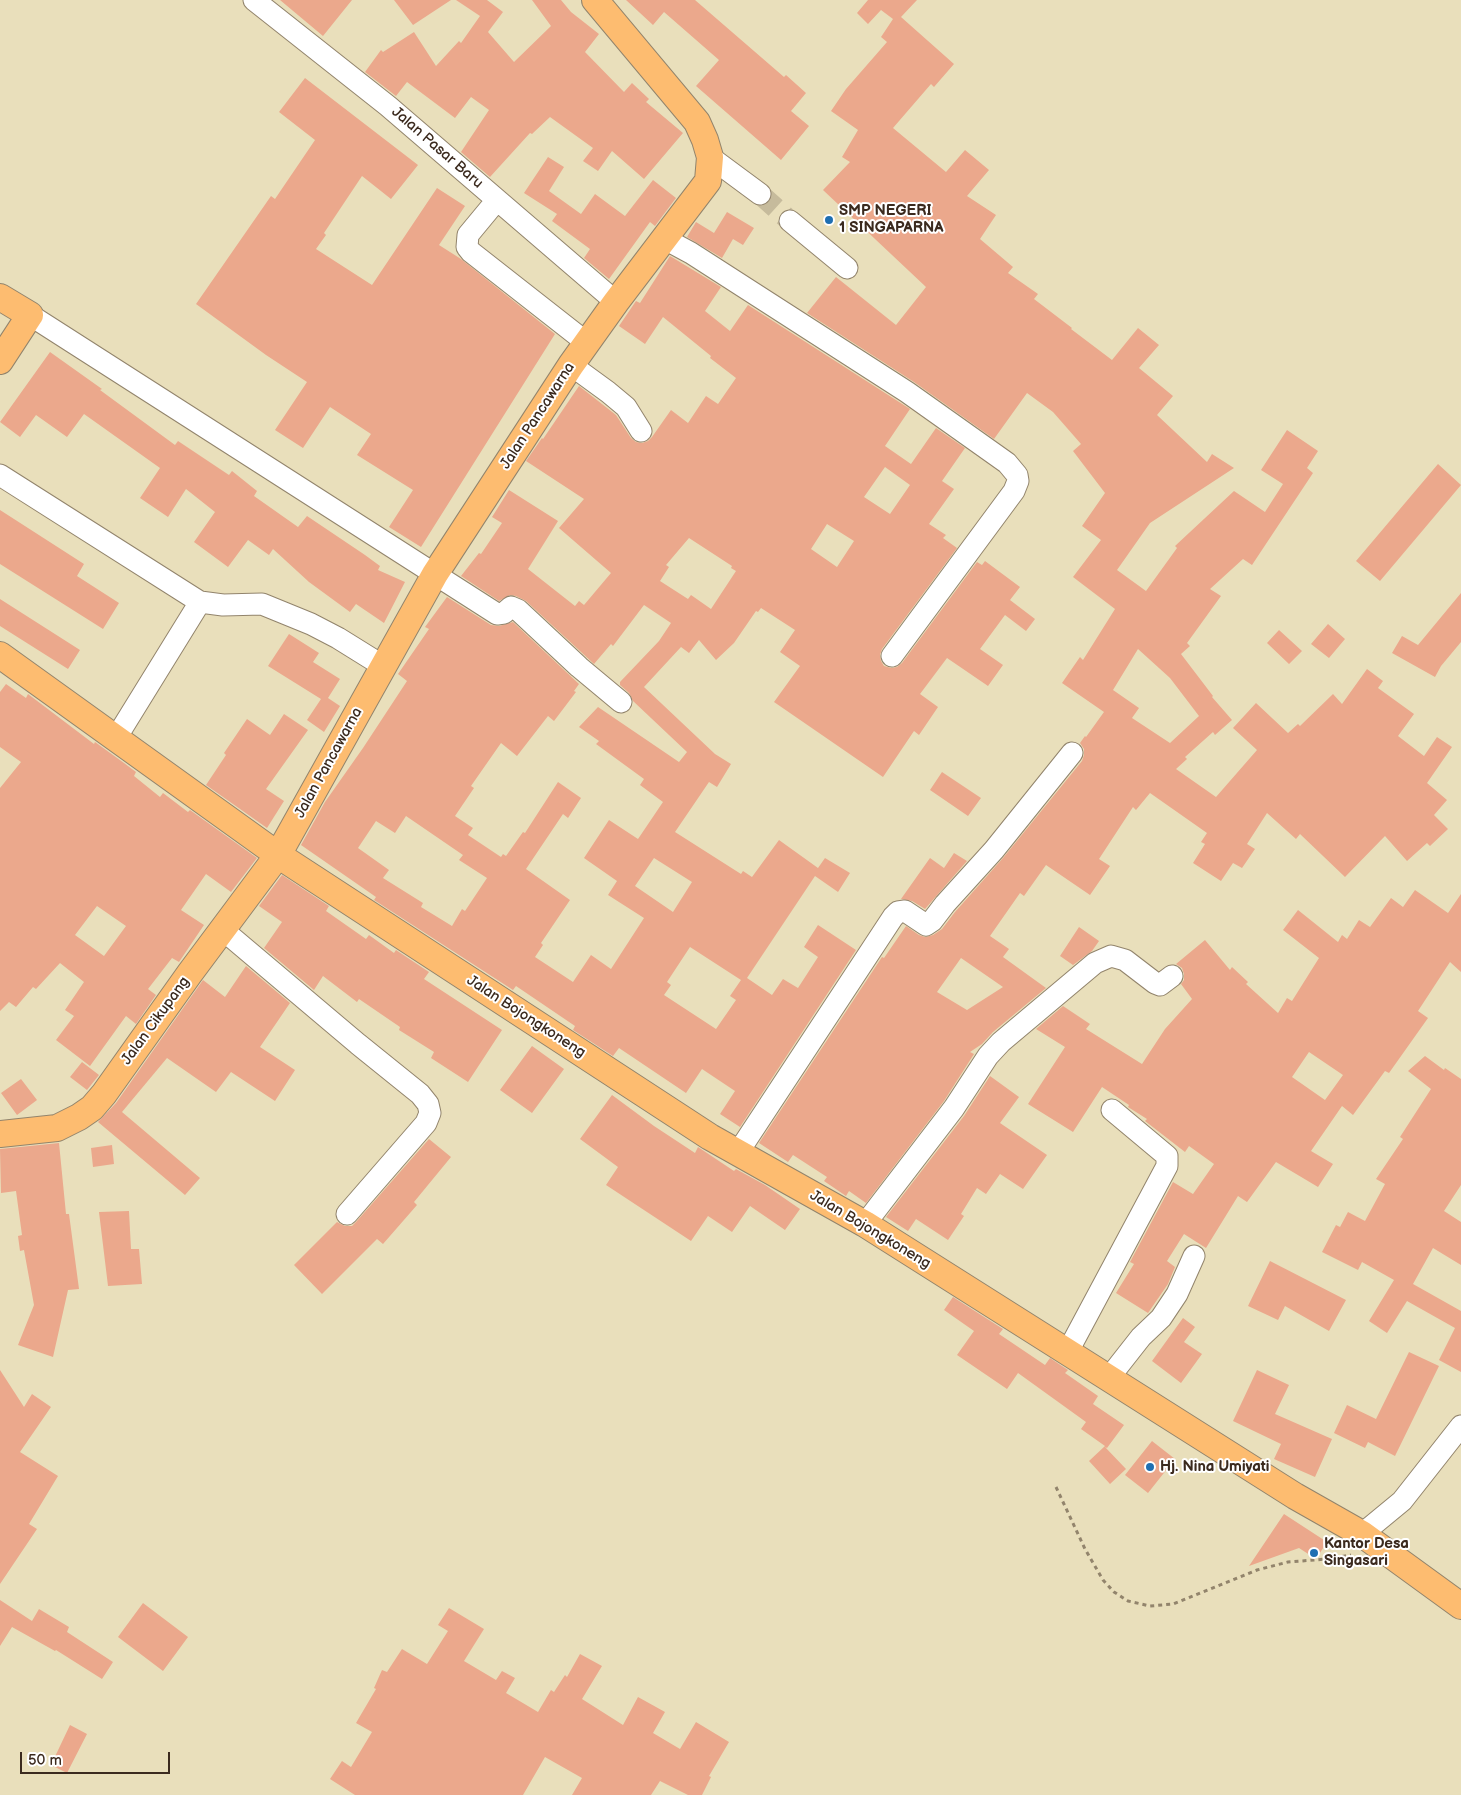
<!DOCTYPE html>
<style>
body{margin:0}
#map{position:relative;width:1461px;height:1795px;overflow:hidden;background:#e9dfbb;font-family:"Balsamiq Sans",sans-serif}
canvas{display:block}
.scale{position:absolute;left:20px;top:1752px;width:150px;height:22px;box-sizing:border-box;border:2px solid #3b2a1e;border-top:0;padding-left:6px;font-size:15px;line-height:18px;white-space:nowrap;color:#3b2a1e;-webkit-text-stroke:4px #fff;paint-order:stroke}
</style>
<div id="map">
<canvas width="1461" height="1795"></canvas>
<div class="scale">50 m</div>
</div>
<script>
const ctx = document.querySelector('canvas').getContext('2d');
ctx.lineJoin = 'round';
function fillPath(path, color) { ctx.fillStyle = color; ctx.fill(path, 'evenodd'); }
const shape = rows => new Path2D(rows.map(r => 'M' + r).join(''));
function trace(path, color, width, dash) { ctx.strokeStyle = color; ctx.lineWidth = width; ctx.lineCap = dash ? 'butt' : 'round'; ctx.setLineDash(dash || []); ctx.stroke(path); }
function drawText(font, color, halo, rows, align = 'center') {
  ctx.font = font + ' "Balsamiq Sans",sans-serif'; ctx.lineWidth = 4; ctx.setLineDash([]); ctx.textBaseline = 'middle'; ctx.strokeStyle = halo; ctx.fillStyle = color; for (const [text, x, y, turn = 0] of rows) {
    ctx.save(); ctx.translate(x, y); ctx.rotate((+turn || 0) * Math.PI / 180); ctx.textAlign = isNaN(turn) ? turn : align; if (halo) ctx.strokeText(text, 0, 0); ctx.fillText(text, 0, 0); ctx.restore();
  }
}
fillPath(shape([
 [280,0,352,0,323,36],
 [394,0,451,0,413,25],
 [456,0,487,0,503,12,488,32,514,62,551,26,532,0,561,0,571,12,599,34,585,52,624,92,632,83,649,99,646,102,683,133,644,179,612,151,598,171,583,161,593,148,550,117,532,134,530,133,490,177,461,152,489,110,471,97,455,118,407,82,396,96,365,72,381,50,383,52,414,32,436,66,459,41,461,43,480,16],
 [626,0,695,0,784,77,786,75,806,93,791,111,809,126,781,160,696,86,719,60,664,12,653,25],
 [868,0,917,0,901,17,954,64,934,87,931,84,893,128,946,172,965,150,989,170,967,196,996,215,980,239,1013,267,1008,273,1038,294,1034,299,1072,328,1071,329,1112,360,1138,328,1159,345,1139,368,1173,396,1157,415,1207,462,1212,454,1234,468,1150,523,1117,570,1146,591,1177,548,1175,546,1234,491,1265,512,1283,484,1261,470,1287,430,1318,451,1307,468,1313,473,1252,565,1243,559,1210,589,1221,596,1187,643,1190,646,1181,654,1213,696,1212,697,1232,720,1215,735,1213,732,1185,757,1187,759,1176,769,1216,797,1257,750,1233,728,1256,703,1288,733,1298,724,1300,726,1333,694,1342,704,1367,669,1383,681,1378,688,1414,714,1398,736,1424,756,1437,737,1452,747,1427,783,1447,800,1434,815,1448,829,1430,846,1427,843,1407,861,1385,836,1345,877,1300,834,1296,839,1267,813,1247,844,1255,849,1242,868,1233,863,1221,881,1193,863,1205,844,1201,842,1207,833,1150,793,1136,810,1133,807,1099,859,1110,866,1090,895,1046,865,1024,896,1020,893,990,936,1009,949,1003,957,1046,988,993,1032,982,1044,970,1052,974,1054,944,1101,866,1203,849,1191,846,1196,824,1181,827,1177,793,1155,788,1162,759,1143,882,957,884,958,906,926,919,935,925,937,933,935,942,929,955,912,1003,858,1082,761,1084,755,1084,749,1080,743,1085,736,1086,737,1104,712,1062,683,1080,657,1083,660,1115,609,1073,577,1101,540,1082,526,1105,493,1073,451,1081,444,1053,412,1027,393,994,439,914,382,807,313,836,277,896,325,926,287,823,190,850,162,842,157,858,130,831,111,846,89,887,42,881,37,893,19,881,10,868,24,857,13],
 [1138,649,1170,678,1199,716,1170,743,1132,718,1139,708,1113,690],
 [961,958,1003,987,967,1010,937,992],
 [305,78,418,165,391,199,362,176,324,233,326,235,316,249,372,285,437,188,465,206,439,245,461,259,555,334,421,547,389,527,413,490,357,455,371,434,330,407,303,448,275,430,307,382,266,355,196,304,271,196,275,199,315,140,279,112],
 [548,157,564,167,549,191,581,214,595,194,625,216,653,180,676,198,655,226,650,222,609,279,584,258,590,249,552,221,557,214,524,193],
 [727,212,754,228,743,245,733,239,722,258,687,237,696,222,714,233],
 [670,256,721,287,705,311,730,331,748,305,910,409,885,446,911,464,936,428,965,448,942,481,954,489,929,524,946,535,943,538,957,548,882,649,880,655,881,661,884,666,891,668,897,667,902,663,977,562,982,565,985,561,1020,587,1010,600,1035,619,1026,631,1005,615,980,649,1003,665,988,686,947,658,920,694,938,707,919,735,914,731,883,777,774,702,800,666,780,652,795,630,761,608,758,612,756,611,734,643,716,660,699,640,689,653,681,647,644,687,715,754,731,764,717,787,709,782,675,832,741,874,743,871,752,877,779,840,818,868,825,858,850,873,838,892,815,876,747,978,772,995,783,979,798,988,818,957,804,947,818,925,856,950,740,1127,720,1114,735,1091,702,1069,686,1093,619,1048,613,1056,573,1030,575,1026,516,986,513,990,374,900,376,897,301,845,325,802,363,748,407,681,398,674,429,629,425,627,447,597,491,625,499,626,513,622,579,684,574,691,576,692,554,721,548,716,517,756,501,743,471,786,474,788,455,816,473,828,468,835,501,857,503,854,506,856,523,832,525,833,558,782,581,798,568,818,563,814,526,869,570,900,541,943,543,945,535,957,573,982,591,955,611,969,644,918,608,895,617,881,584,858,609,820,638,839,663,802,640,785,644,779,596,744,599,741,579,727,598,707,679,762,687,752,633,701,629,693,620,685,620,682,659,641,671,623,644,605,613,646,611,644,594,664,526,601,516,596,510,595,499,601,461,576,479,553,481,554,502,523,492,517,509,490,558,521,528,569,575,606,579,601,584,605,611,573,559,528,584,499,526,461,542,438,543,439,579,386,616,415,631,438,636,442,642,443,648,441,652,437,671,410,688,423,706,396,718,404,736,378,710,358,711,356,663,317,645,344,619,326,636,301,640,303],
 [885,467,910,485,890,514,864,497],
 [827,524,854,541,837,567,811,549],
 [689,538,732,566,731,568,736,571,711,609,691,595,688,599,660,581,669,567,666,565],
 [406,816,463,855,459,860,487,878,465,911,462,909,452,926,421,907,423,903,383,878,389,870,358,848,376,821,395,833],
 [654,858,692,882,673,912,635,886],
 [690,947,741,980,730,996,736,1000,716,1029,664,995,671,985,667,982],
 [50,352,102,389,100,390,175,445,178,441,229,475,232,471,257,491,254,496,298,527,307,516,365,555,380,566,378,570,405,582,384,623,356,604,350,612,309,582,273,549,269,555,248,540,228,567,194,542,215,512,186,489,168,517,140,498,160,468,84,414,67,437,36,415,20,437,0,422],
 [1438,464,1461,485,1380,581,1356,561],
 [0,510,84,564,77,576,119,603,103,629,0,564],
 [1461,593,1461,642,1441,666,1435,677,1392,653,1402,636,1418,645],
 [0,599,80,650,68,669,0,626],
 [1328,624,1345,639,1329,658,1311,644],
 [1279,630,1302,651,1289,664,1267,643],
 [289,634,319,653,313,662,340,679,328,698,340,706,324,732,307,720,321,699,268,666],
 [6,684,26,698,28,694,94,744,95,742,124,763,136,772,134,776,160,797,163,793,188,812,190,810,257,858,231,892,206,874,181,910,204,925,179,962,172,958,148,989,156,995,136,1024,126,1016,90,1066,56,1040,74,1016,65,1010,84,982,60,963,36,989,33,987,16,1007,9,1002,0,1011,0,788,21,762,0,747,0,692],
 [97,906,126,926,104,956,75,935],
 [284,714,308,730,266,789,284,801,267,828,206,785,226,755,224,753,247,719,270,735],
 [942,772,981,798,968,816,930,790],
 [954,853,967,861,925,909,912,901,901,899,930,858,944,868],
 [282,875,329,906,326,911,366,939,369,935,394,953,396,950,429,972,424,979,502,1030,468,1082,431,1058,434,1052,399,1030,400,1027,359,999,357,1002,323,976,314,990,264,948,282,922,259,906],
 [1415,890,1448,913,1461,894,1461,972,1450,962,1418,1011,1428,1018,1389,1073,1385,1071,1353,1115,1342,1106,1311,1151,1333,1164,1318,1187,1276,1162,1247,1202,1238,1196,1206,1248,1184,1234,1167,1261,1175,1267,1168,1284,1148,1313,1116,1293,1134,1264,1130,1262,1173,1182,1193,1194,1214,1164,1189,1146,1185,1152,1145,1121,1147,1119,1128,1107,1129,1105,1102,1087,1073,1132,1028,1104,1065,1047,1036,1029,1063,1006,1090,1024,1086,1029,1142,1064,1165,1029,1192,999,1181,984,1184,980,1184,974,1182,968,1176,964,1205,940,1230,970,1232,967,1248,982,1246,984,1278,1013,1287,998,1292,1001,1319,958,1283,930,1298,910,1338,942,1342,935,1347,939,1359,920,1370,927,1391,898,1403,907],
 [1309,1052,1343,1075,1325,1100,1292,1077],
 [1079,927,1099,941,1092,951,1073,965,1060,956],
 [246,966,290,1003,260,1047,295,1070,275,1101,231,1072,216,1092,167,1058,122,1112,200,1178,185,1195,98,1122,116,1103,203,980,225,997],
 [532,1046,564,1069,532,1113,500,1090],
 [1425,1056,1444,1070,1445,1068,1461,1079,1461,1185,1444,1211,1461,1222,1461,1265,1433,1248,1413,1284,1461,1311,1461,1372,1439,1360,1455,1328,1407,1301,1387,1333,1369,1321,1394,1280,1362,1262,1358,1270,1322,1252,1336,1225,1340,1227,1348,1212,1365,1221,1385,1184,1376,1179,1403,1139,1400,1137,1431,1089,1408,1071],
 [82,1062,99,1075,87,1090,70,1077],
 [990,1076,1019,1097,1000,1123,1047,1155,1023,1189,1000,1174,986,1194,977,1188,961,1214,964,1216,948,1240,916,1219,908,1231,886,1217,964,1116],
 [21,1079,37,1100,17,1115,1,1093],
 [612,1095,654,1126,695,1153,698,1147,734,1171,736,1169,765,1185,800,1209,785,1230,750,1206,732,1232,708,1216,691,1241,606,1185,618,1167,580,1139],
 [429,1139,451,1157,414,1202,417,1205,383,1244,377,1239,322,1294,294,1265,337,1222,345,1226,352,1226,356,1222],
 [59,1143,66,1214,69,1214,79,1289,68,1290,53,1357,18,1345,34,1305,24,1250,20,1251,18,1236,22,1235,16,1191,1,1193,0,1149],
 [112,1145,114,1164,93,1167,91,1148],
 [129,1211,131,1249,139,1249,142,1284,108,1286,99,1212],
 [1270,1261,1346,1300,1329,1331,1285,1306,1278,1320,1248,1306],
 [953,1297,1003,1329,999,1334,1045,1365,1050,1358,1068,1370,1065,1373,1098,1396,1093,1404,1124,1425,1107,1448,1105,1447,1126,1469,1110,1484,1089,1461,1105,1446,1081,1429,1086,1422,1018,1373,1007,1389,957,1355,974,1331,944,1310],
 [1183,1318,1195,1327,1184,1342,1202,1354,1181,1383,1152,1361],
 [1409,1352,1439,1366,1395,1456,1368,1442,1365,1448,1334,1433,1347,1405,1376,1419],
 [0,1370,24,1407,32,1394,51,1407,20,1452,58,1476,29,1524,37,1529,0,1584],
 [1257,1370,1289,1385,1275,1414,1332,1439,1315,1477,1274,1459,1281,1444,1233,1421],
 [1152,1441,1175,1459,1148,1493,1125,1475],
 [1284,1514,1327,1542,1316,1559,1299,1548,1249,1566],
 [0,1600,32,1621,39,1609,69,1627,67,1632,113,1662,102,1679,56,1650,55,1651,12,1627,0,1646],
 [143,1603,188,1637,163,1671,118,1637],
 [449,1608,484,1629,464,1661,496,1680,502,1671,515,1678,506,1693,538,1712,551,1690,554,1692,565,1675,567,1677,580,1654,602,1666,582,1699,623,1725,638,1697,665,1712,653,1733,680,1749,696,1722,729,1742,709,1776,711,1777,702,1795,688,1795,660,1781,651,1795,572,1795,582,1778,545,1757,523,1795,355,1795,330,1779,342,1761,351,1767,372,1732,356,1723,376,1689,374,1688,382,1670,387,1672,402,1649,427,1664,448,1631,438,1625],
 [70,1725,87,1734,67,1773,51,1765]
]), '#eba88c');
trace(shape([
 [760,194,790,221]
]), '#c6bb9c', 21, [21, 11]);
const minor = shape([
 [254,0,388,106,616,302],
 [710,157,760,194],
 [497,200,468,235,467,247,471,252,587,343],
 [790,221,847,268],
 [665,239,691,253,907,392,1007,463,1017,475,1018,481,1014,491,892,656],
 [30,315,497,614,504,613,511,607,518,610,579,667,621,702],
 [571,365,608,392,626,407,641,431],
 [0,475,200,602,223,605,262,604,311,624,338,638,383,666],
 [116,738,200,602],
 [223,930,358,1044,420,1094,428,1104,430,1113,426,1123,347,1214],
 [737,1154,893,917,898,912,905,911,926,925,932,921,945,904,994,850,1072,753],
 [865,1224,954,1108,988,1056,1001,1042,1095,963,1111,956,1125,960,1155,983,1160,985,1172,976],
 [1067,1353,1167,1166,1167,1156,1112,1110],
 [1108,1379,1141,1337,1161,1318,1177,1294,1194,1256],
 [1362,1534,1402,1501,1461,1426]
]);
const major = shape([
 [0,297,30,315,0,361],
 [0,655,278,855,710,1137,865,1224,1295,1496,1362,1534,1461,1606],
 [0,1134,57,1128,79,1117,92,1108,104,1094,190,973,278,855,435,574,571,365,616,302,708,181,710,157,705,140,697,122,595,0]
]);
trace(minor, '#92846c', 23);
trace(major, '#92846c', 28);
trace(shape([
 [1056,1487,1085,1549,1103,1580,1114,1592,1128,1601,1150,1606,1173,1604,1257,1570,1288,1562,1327,1559,1351,1555]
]), '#92846c', 3, [4, 4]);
trace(minor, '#fff', 21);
trace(major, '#fdbc70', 26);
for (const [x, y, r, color] of [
 [829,220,5,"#1f6fb2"],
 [1150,1467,5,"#1f6fb2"],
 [1314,1553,5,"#1f6fb2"]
]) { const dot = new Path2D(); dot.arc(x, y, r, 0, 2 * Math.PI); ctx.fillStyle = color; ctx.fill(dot); trace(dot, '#fff', 2); }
drawText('15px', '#3b2a1e', '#fff', [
 ["Jalan Pasar Baru",437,148,41],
 ["Jalan Pancawarna",538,416,-57],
 ["Jalan Pancawarna",329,763,-61],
 ["Jalan Bojongkoneng",526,1017,33],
 ["Jalan Cikupang",156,1021,-54],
 ["Jalan Bojongkoneng",870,1230,31]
]);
drawText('bold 15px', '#3b2a1e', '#fff', [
 ["SMP NEGERI",839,211],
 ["1 SINGAPARNA",839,228],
 ["Hj. Nina Umiyati",1160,1467],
 ["Kantor Desa",1324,1544],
 ["Singasari",1324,1561]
], 'left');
</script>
